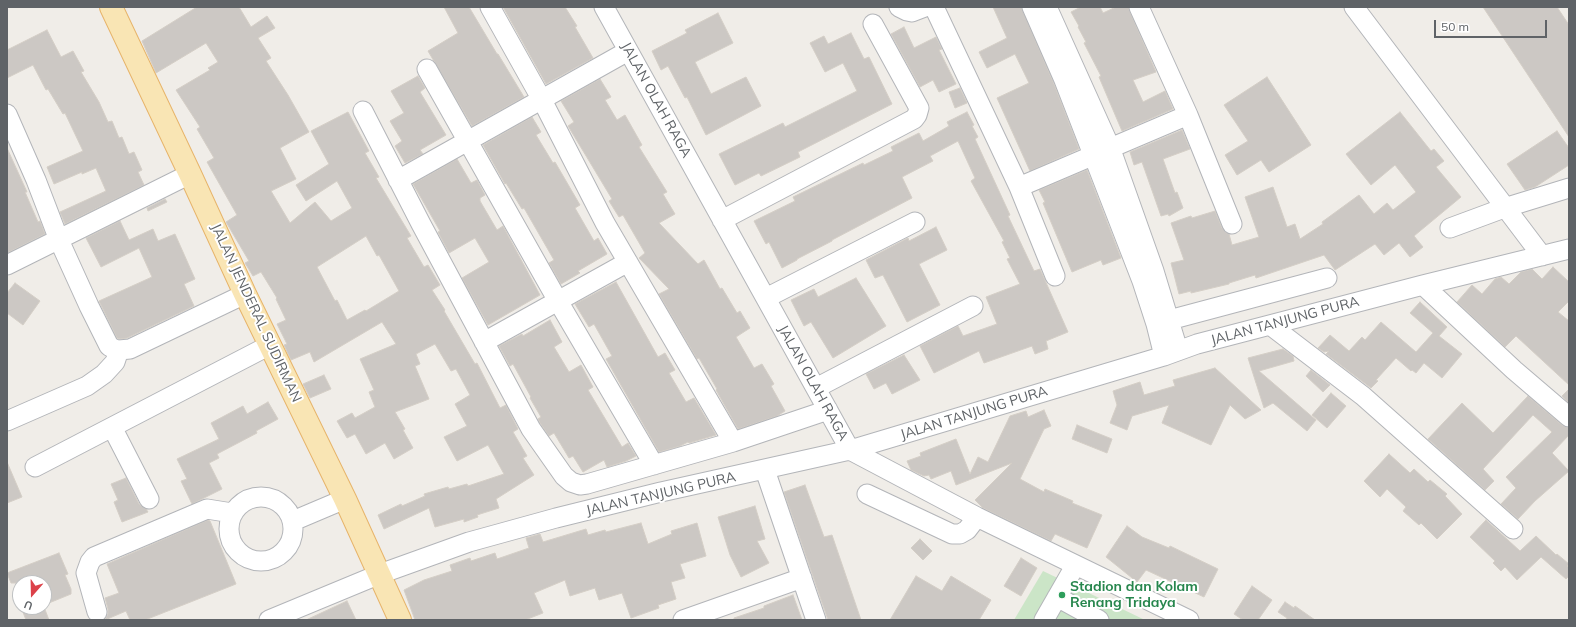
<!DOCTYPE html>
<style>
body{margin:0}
#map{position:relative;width:1576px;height:627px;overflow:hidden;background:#f0ede8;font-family:Mulish,sans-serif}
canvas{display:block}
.frame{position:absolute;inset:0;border:8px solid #5f6367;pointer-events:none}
.north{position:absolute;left:12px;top:575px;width:40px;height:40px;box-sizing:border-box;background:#fff;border:1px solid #bfc1c2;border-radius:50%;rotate:200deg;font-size:11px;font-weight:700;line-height:16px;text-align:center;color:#5f6367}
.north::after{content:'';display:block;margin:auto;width:14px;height:18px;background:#dc4149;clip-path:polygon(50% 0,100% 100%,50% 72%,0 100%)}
.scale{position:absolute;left:1434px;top:20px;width:113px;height:18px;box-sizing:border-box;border:2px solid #5f6367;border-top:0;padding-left:5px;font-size:12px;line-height:14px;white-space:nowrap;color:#5f6367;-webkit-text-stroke:3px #fff;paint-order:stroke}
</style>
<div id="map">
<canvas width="1576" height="627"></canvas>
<div class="frame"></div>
<div class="north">U</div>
<div class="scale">50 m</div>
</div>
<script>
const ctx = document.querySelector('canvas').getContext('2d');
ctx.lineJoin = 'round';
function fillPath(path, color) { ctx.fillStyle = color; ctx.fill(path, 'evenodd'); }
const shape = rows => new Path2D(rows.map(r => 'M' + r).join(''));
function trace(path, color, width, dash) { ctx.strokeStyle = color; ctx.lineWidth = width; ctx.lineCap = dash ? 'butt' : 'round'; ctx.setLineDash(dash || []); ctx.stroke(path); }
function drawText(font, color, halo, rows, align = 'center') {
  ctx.font = font + ' Mulish,sans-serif'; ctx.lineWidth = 4; ctx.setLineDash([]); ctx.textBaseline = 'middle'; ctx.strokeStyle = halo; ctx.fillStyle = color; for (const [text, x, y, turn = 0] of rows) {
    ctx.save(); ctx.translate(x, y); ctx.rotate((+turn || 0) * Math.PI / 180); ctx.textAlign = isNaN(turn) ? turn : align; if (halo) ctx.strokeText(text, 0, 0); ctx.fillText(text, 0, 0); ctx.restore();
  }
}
fillPath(shape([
 [1043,571,1145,620,1014,620]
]), '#cbe5c7');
const building = shape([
 [197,7,239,7,251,27,267,16,275,28,258,38,271,58,266,61,288,95,309,132,280,148,296,179,271,191,290,223,315,202,331,221,352,208,337,181,306,201,296,185,329,164,311,131,348,112,369,151,365,153,379,177,376,178,411,236,407,238,424,267,428,265,440,285,432,290,445,310,444,311,475,364,477,363,500,408,506,405,518,429,513,432,527,456,523,458,534,475,496,499,499,508,477,515,478,517,464,522,464,519,435,527,429,508,384,529,378,515,401,504,402,506,425,496,424,494,448,487,449,489,467,484,468,486,504,474,488,445,457,461,444,437,467,426,455,404,470,395,456,369,451,371,435,344,416,354,420,364,415,366,429,399,395,412,405,429,403,430,413,448,394,459,385,443,366,454,355,434,347,438,337,421,352,413,355,418,375,407,369,392,374,390,360,359,396,344,382,322,314,362,310,352,291,360,284,345,287,344,277,324,286,320,276,299,277,298,261,272,253,276,245,263,249,261,226,222,237,215,207,162,214,158,197,129,200,127,176,90,210,70,208,68,218,62,206,43,156,73,142,41,197,7],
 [366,236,377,256,379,255,399,291,366,311,365,310,347,320,337,300,335,301,317,267,366,236],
 [444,7,469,7,497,54,498,54,524,97,472,126,428,51,458,33,444,7],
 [503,7,565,7,577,26,575,27,593,58,546,84,503,7],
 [993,7,1021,7,1054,84,1079,149,1030,171,997,98,1029,83,1015,54,987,68,979,52,1007,38,993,7],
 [1081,7,1100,7,1103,13,1116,7,1128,7,1156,72,1133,80,1143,102,1165,91,1173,109,1122,131,1099,77,1101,76,1084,43,1086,42,1078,27,1079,26,1071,12,1081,7],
 [1483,7,1557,7,1569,25,1569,137,1483,7],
 [718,13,733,43,695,62,711,94,746,77,761,106,706,135,687,97,685,98,668,66,661,70,652,51,687,33,685,30,718,13],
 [904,27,914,48,936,37,942,49,939,50,956,84,939,92,933,80,920,87,891,34,904,27],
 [47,30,61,57,73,51,84,71,81,72,99,102,108,122,112,121,119,138,122,137,129,154,134,152,142,170,138,172,144,185,65,224,60,212,106,191,96,168,82,174,82,172,54,184,47,167,83,151,65,113,63,114,48,89,46,90,33,65,7,78,7,50,47,30],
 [851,33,864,59,869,57,892,104,798,152,800,157,761,176,759,173,735,185,719,154,783,123,785,127,857,91,843,63,825,72,810,43,824,36,828,44,851,33],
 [418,76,425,88,420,92,446,135,420,150,423,154,405,163,395,146,402,141,390,121,404,113,391,91,418,76],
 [1267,77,1311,145,1269,172,1261,160,1237,175,1225,155,1248,141,1224,105,1267,77],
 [600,79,611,97,605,100,617,120,625,115,642,145,639,147,667,192,663,194,675,214,659,223,698,264,704,260,720,289,722,288,737,313,740,311,750,328,736,337,754,368,762,364,774,384,771,386,785,411,777,416,738,429,716,390,717,389,699,358,697,359,659,294,669,289,639,258,645,253,623,215,619,217,609,201,612,199,568,126,574,122,561,101,600,79],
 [960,88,967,103,955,108,949,92,960,88],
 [967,112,974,125,972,126,978,137,975,139,1010,215,1008,216,1034,271,1040,269,1068,332,1046,341,1048,349,1035,354,1032,346,984,363,979,351,934,373,920,346,958,326,963,336,997,324,986,297,1020,284,1007,259,1010,258,1002,242,1004,241,971,181,975,178,958,141,930,156,933,161,902,177,912,198,832,240,832,241,797,259,797,260,782,268,769,242,766,244,754,221,795,201,793,197,863,163,864,165,893,151,891,147,919,133,923,141,949,126,947,122,967,112],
 [1400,112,1431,151,1434,149,1444,161,1436,167,1461,197,1414,236,1423,247,1410,257,1399,243,1384,255,1375,244,1335,270,1324,255,1256,278,1255,275,1229,283,1229,284,1191,293,1191,291,1179,294,1171,263,1184,260,1171,223,1191,216,1192,218,1215,211,1222,228,1229,234,1232,245,1259,237,1245,197,1273,187,1287,227,1295,224,1300,239,1323,224,1322,222,1359,195,1374,214,1387,203,1393,210,1416,192,1395,165,1371,185,1346,154,1400,112],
 [532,117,541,132,536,135,553,163,555,162,580,205,575,208,594,241,598,238,607,254,578,271,580,273,561,284,549,263,554,260,524,208,522,209,506,183,505,184,483,145,532,117],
 [1182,130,1190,149,1163,159,1175,193,1177,192,1183,208,1169,216,1168,214,1161,216,1142,162,1134,165,1130,152,1182,130],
 [1557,131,1569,148,1569,165,1535,187,1525,190,1507,164,1557,131],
 [7,148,27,192,25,192,38,222,40,221,45,234,7,253,7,148],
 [457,159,471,183,477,180,485,195,480,198,480,201,497,230,503,226,540,295,488,325,462,278,489,262,475,238,449,253,438,232,440,231,413,184,457,159],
 [1087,170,1121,258,1103,265,1101,260,1072,272,1043,203,1045,202,1039,190,1087,170],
 [165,199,167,202,148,211,147,208,165,199],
 [120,221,129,240,153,229,158,241,175,234,195,279,184,284,194,306,127,338,120,339,117,338,99,301,152,277,139,248,101,267,86,238,120,221],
 [936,227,947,250,919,264,940,305,907,322,883,275,875,278,866,260,908,238,909,241,936,227],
 [1553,267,1569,282,1569,301,1558,312,1569,321,1569,385,1516,336,1505,347,1457,302,1472,285,1482,294,1495,279,1501,277,1509,284,1521,272,1532,269,1542,279,1553,267],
 [856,278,886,326,833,358,811,322,804,326,791,300,814,289,818,297,856,278],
 [616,282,658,357,665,353,675,370,669,373,686,402,694,398,716,435,689,443,688,442,680,446,659,452,606,359,612,356,594,324,589,327,575,304,616,282],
 [15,283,40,301,23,325,7,313,7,293,15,283],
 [1420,302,1447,327,1439,336,1462,354,1442,378,1424,363,1416,373,1412,370,1411,371,1396,358,1376,380,1378,381,1371,388,1326,354,1329,351,1324,352,1318,348,1330,335,1349,351,1362,337,1365,340,1381,322,1416,352,1433,333,1410,313,1420,302],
 [550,320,562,342,554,347,569,372,581,365,593,387,588,390,622,447,628,443,636,456,626,461,607,467,604,460,583,472,573,456,569,458,554,433,549,436,540,423,538,419,541,417,530,398,531,397,513,364,510,366,499,346,522,334,523,336,550,320],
 [1283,349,1293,356,1294,361,1259,371,1316,420,1307,431,1273,403,1264,408,1248,358,1283,349],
 [904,355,920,380,892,394,886,383,874,389,866,374,904,355],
 [1215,368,1261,410,1245,419,1230,405,1211,445,1162,423,1169,405,1132,416,1127,430,1110,423,1117,405,1113,391,1140,382,1144,395,1175,386,1173,380,1215,368],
 [1311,370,1330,385,1323,392,1306,376,1311,370],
 [324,375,331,389,310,398,303,384,324,375],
 [1569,389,1569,403,1562,396,1569,389],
 [1331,393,1346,406,1327,428,1312,415,1331,393],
 [1528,396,1562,425,1569,428,1569,435,1552,453,1569,471,1535,501,1518,519,1501,504,1516,488,1506,477,1552,432,1533,415,1483,469,1494,481,1485,490,1428,439,1462,403,1493,433,1528,396],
 [268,402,278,419,256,431,257,433,217,454,219,458,209,463,222,489,192,504,181,481,187,479,177,459,219,439,211,423,243,406,247,414,268,402],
 [1044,410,1051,426,1044,429,1020,479,1044,492,1045,489,1073,501,1072,503,1102,515,1087,548,1055,534,1051,541,983,508,975,500,1012,463,956,485,951,471,931,479,929,475,924,476,911,470,907,461,921,456,920,453,956,439,970,474,978,457,988,462,1010,416,1026,411,1028,417,1044,410],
 [1077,425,1112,439,1107,453,1072,439,1077,425],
 [1389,454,1410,473,1414,469,1428,482,1430,480,1447,494,1445,496,1462,514,1437,539,1421,523,1419,525,1403,511,1406,507,1387,489,1380,497,1364,481,1389,454],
 [7,462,22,497,7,503,7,462],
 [126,478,139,504,146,509,148,512,122,522,114,502,118,500,111,484,126,478],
 [805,485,824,537,832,535,861,620,828,620,784,492,805,485],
 [755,506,765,539,757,541,769,563,741,577,730,555,718,517,755,506],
 [208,520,210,521,236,584,145,620,130,620,126,611,105,620,108,614,108,609,105,598,119,593,107,564,208,520],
 [1486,520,1520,551,1536,536,1556,555,1557,554,1569,564,1567,566,1569,568,1569,576,1566,579,1541,557,1517,580,1505,567,1501,571,1493,563,1495,561,1470,537,1486,520],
 [641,523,648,544,672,534,671,531,697,523,706,556,680,564,685,578,671,582,676,599,658,605,659,608,631,618,622,593,599,600,595,588,570,596,565,580,534,593,543,613,525,620,415,620,404,590,424,580,452,571,450,565,470,558,471,561,495,553,497,559,529,548,526,538,540,534,543,542,586,529,588,535,605,530,606,532,641,523],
 [1127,526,1142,537,1169,548,1170,546,1218,569,1204,597,1146,570,1137,582,1106,557,1127,526],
 [920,539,932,551,923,560,911,548,920,539],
 [59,553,68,574,65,575,71,589,71,594,44,605,44,583,11,583,7,573,59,553],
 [1021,558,1037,568,1021,596,1004,586,1021,558],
 [916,576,942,591,951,576,991,600,979,620,890,620,916,576],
 [1252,586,1272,600,1258,620,1243,620,1234,614,1252,586],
 [793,595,802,620,734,620,734,618,764,608,764,606,793,595],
 [347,601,356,620,306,620,347,601],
 [1285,602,1294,608,1295,606,1315,620,1286,620,1287,618,1278,612,1285,602],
 [21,607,44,607,49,620,26,620,21,607]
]);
fillPath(building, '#ccc8c4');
trace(building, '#d4cec6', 1);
const minor = shape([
 [490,7,542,100,605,223,733,442],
 [604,7,850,450,977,517,1189,620],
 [899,7,907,11,912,12,925,7],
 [934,7,1019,187,1055,276],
 [1032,7,1064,80,1142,281,1156,324,1164,356],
 [1047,7,1110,147,1154,271,1178,350],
 [1139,7,1188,115,1232,224],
 [1354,7,1542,256],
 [427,69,558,301,654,465],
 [363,111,421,224,531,429,564,476,571,482,580,485,587,484,733,442,828,410],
 [7,114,36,180,59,240,89,306,109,346,114,349,119,350,130,349,245,294],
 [398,180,628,51],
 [1019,187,1188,115],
 [722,220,914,119,917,115,919,108,873,24],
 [1450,228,1504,208,1569,188],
 [7,265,190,174],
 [1423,285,1514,370,1569,417],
 [766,298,915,222],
 [1158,323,1327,278],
 [1270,325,1363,396,1513,529],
 [484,342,628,262],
 [816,388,973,306],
 [7,421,87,386,104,374,115,362,119,350],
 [112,427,149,499],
 [35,467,270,345],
 [765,470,816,620],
 [867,494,952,534,960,534,967,530,977,517],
 '229 529a32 32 0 1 1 64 0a32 32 0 1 1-64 0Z',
 [293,521,345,499],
 [1057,597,1099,620],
 [97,612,86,573,90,562,94,557,207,509,232,513],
 [269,620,380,574,469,542,556,518,661,492,850,450,1164,356,1197,344,1423,285,1569,249],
 [683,620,802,578],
 [1044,620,1075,566]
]);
const major = shape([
 [111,7,190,174,245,294,345,499,400,620]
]);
trace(minor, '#b3b5b9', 21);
trace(major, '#e7b46a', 24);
trace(minor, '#fff', 19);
trace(major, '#f9e5b4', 22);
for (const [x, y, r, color] of [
 [1062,595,4,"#2e9e5b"]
]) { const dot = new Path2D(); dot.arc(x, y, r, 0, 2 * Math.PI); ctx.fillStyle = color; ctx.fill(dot); trace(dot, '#fff', 1.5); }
drawText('14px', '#5f6367', '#fff', [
 ["JALAN OLAH RAGA",656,100,61],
 ["JALAN JENDERAL SUDIRMAN",256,313,65],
 ["JALAN TANJUNG PURA",1285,321,-15],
 ["JALAN OLAH RAGA",813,383,61],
 ["JALAN TANJUNG PURA",974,413,-17],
 ["JALAN TANJUNG PURA",661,494,-13]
]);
drawText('bold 14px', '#27864d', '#fff', [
 ["Stadion dan Kolam",1070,587],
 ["Renang Tridaya",1070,603]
], 'left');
</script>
